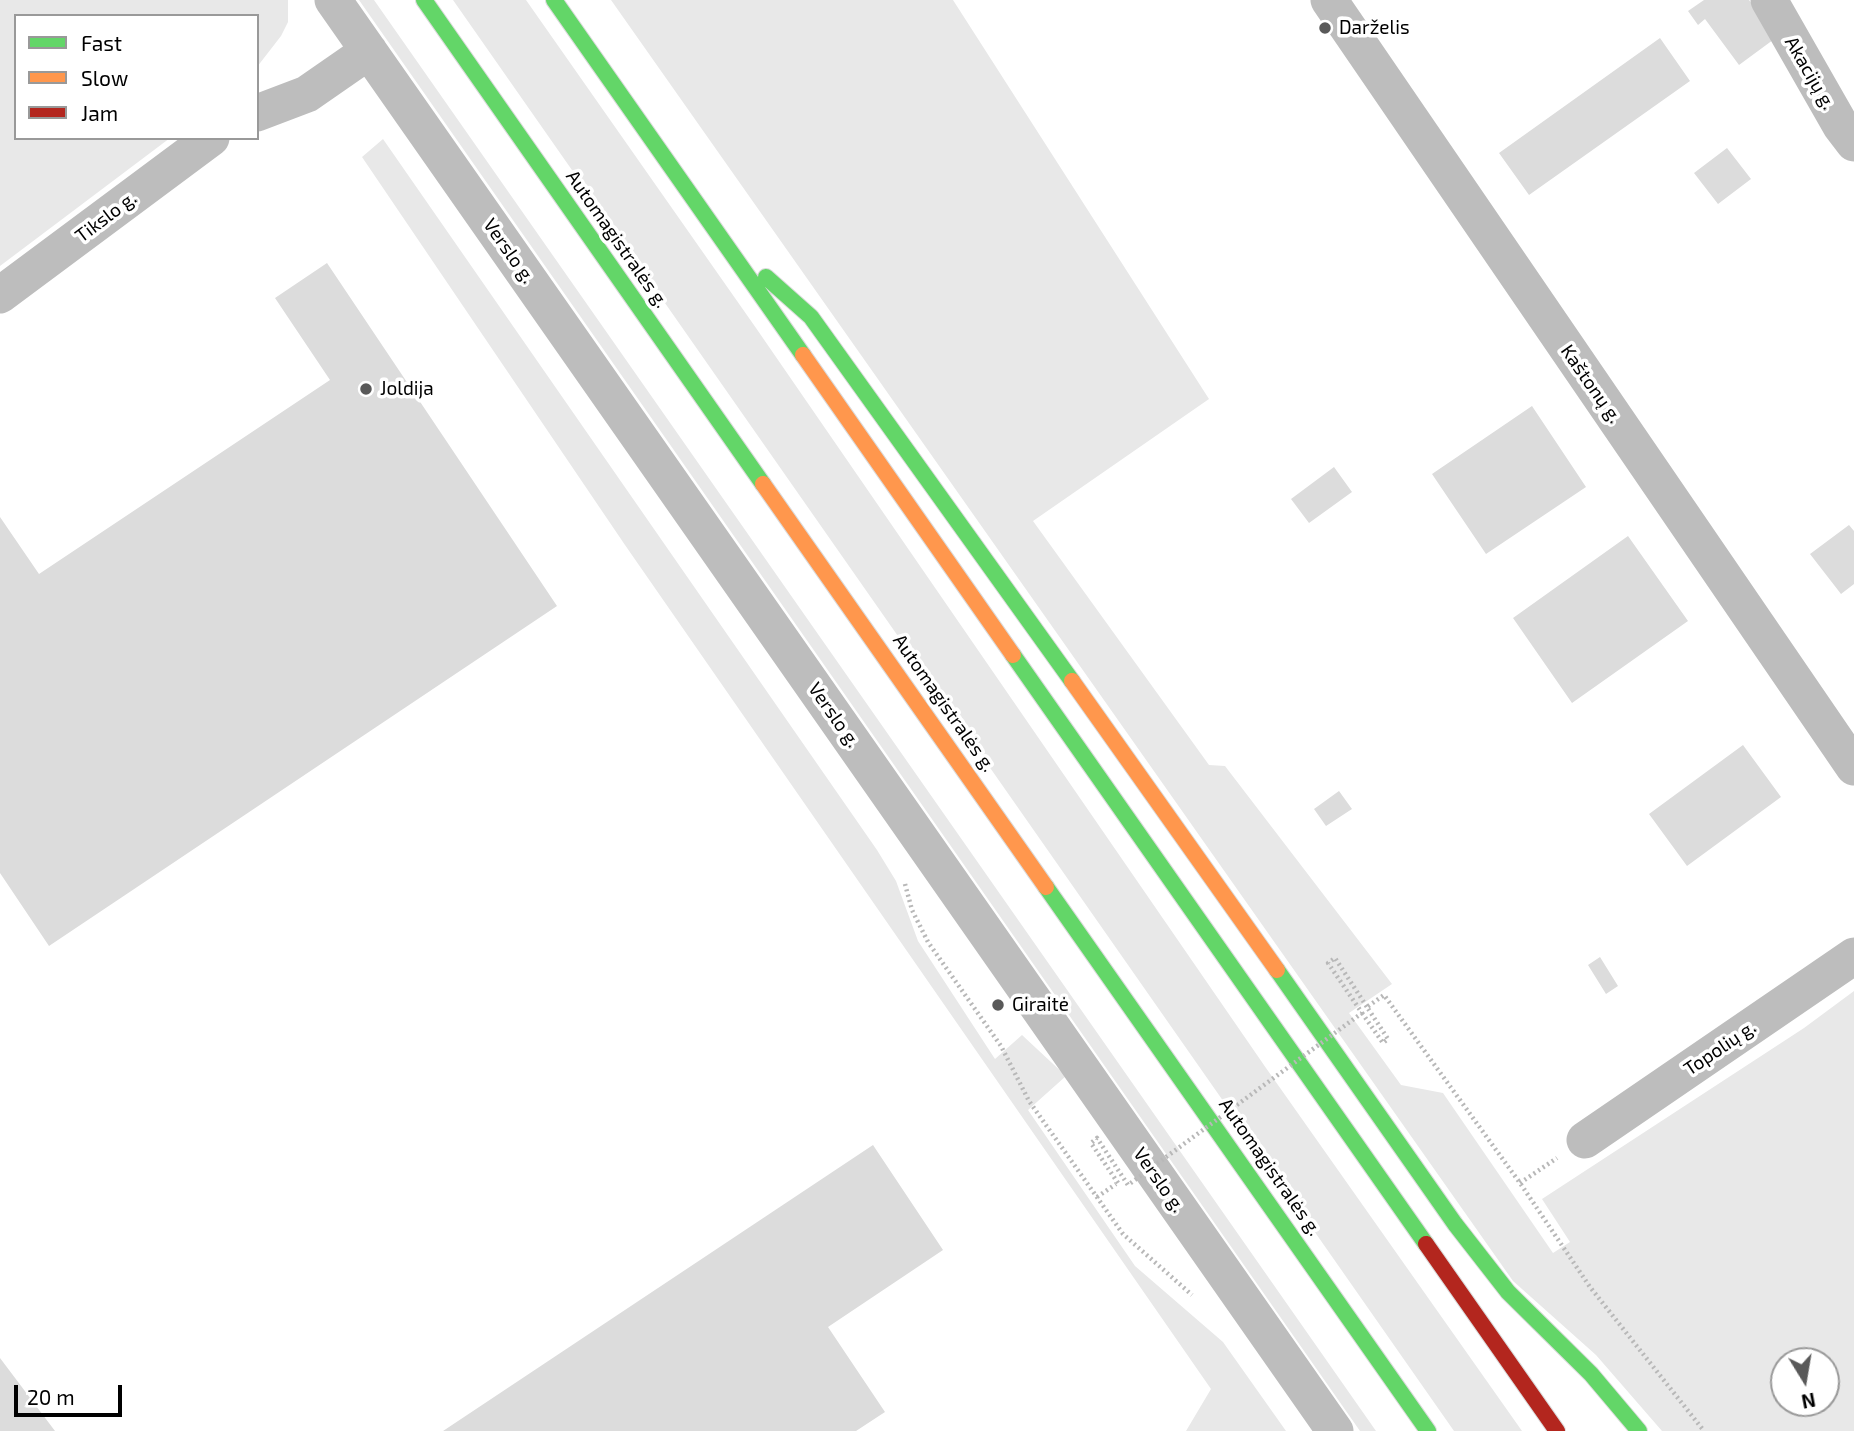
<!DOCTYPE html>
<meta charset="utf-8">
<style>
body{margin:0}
#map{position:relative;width:1854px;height:1431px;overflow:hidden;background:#fff;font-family:"Exo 2",sans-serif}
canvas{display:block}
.legend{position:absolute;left:14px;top:14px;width:245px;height:126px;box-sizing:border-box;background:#fff;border:2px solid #999;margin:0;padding:9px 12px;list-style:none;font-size:21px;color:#000}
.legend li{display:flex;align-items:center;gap:14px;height:35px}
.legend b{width:35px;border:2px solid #999}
.north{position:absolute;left:1770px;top:1347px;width:70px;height:70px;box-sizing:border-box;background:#fff;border:2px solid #999;border-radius:50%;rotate:169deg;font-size:19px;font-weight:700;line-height:28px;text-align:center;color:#000}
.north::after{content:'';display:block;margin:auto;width:24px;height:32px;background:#595959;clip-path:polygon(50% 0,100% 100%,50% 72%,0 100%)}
.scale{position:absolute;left:14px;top:1385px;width:108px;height:32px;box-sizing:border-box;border:4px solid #000;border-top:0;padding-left:9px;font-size:21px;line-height:24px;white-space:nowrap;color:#000;-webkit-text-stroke:5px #fff;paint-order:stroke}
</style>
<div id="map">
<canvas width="1854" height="1431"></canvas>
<ul class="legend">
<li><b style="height:9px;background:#63d668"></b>Fast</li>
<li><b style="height:9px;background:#ff974d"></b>Slow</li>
<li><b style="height:9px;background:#b3261e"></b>Jam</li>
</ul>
<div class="north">N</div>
<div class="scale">20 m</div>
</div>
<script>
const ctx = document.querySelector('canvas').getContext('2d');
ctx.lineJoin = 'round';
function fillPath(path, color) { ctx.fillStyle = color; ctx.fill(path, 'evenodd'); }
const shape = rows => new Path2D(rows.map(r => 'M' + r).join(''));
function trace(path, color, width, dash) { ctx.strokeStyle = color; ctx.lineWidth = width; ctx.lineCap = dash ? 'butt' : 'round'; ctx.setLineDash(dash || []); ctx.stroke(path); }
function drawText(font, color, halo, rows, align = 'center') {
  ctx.font = font + ' "Exo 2",sans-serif'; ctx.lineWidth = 7; ctx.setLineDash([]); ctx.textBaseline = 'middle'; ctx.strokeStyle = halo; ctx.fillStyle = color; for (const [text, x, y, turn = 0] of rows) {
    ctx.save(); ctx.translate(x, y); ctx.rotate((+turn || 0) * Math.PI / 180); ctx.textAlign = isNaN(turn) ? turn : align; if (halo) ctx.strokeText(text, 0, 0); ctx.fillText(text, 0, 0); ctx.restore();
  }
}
fillPath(shape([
 [0,0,288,0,288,22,281,36,257,67,257,16,16,16,16,138,170,138,0,266],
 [359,0,374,0,1376,1431,1360,1431],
 [453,0,526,0,756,328,1266,1068,1522,1431,1454,1431],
 [611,0,953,0,1209,399,1033,521,1209,765,1225,766,1392,984,1349,1013,1401,1085,1443,1093,1553,1253,1570,1242,1542,1199,1804,1028,1854,991,1854,1431,1662,1431,1596,1355,1513,1281],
 [1784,1361,1826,1361,1826,1403,1784,1403],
 [383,139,877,850,896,881,918,941,995,1059,1022,1035,1066,1076,1028,1110,1135,1266,1223,1342,1286,1431,1186,1431,1211,1389,625,545,362,157]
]), '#e8e8e8');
fillPath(shape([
 [1704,0,1749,0,1777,37,1739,65,1705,19,1698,25,1688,11],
 [1660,38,1690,81,1529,195,1499,153],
 [1727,148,1751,179,1718,204,1694,173],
 [327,263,557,606,49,946,0,873,0,517,39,574,330,380,275,298],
 [1532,406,1586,487,1486,554,1432,474],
 [1334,467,1352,492,1309,523,1291,499],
 [1849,525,1854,531,1854,584,1841,594,1810,554],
 [1628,536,1688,621,1572,703,1513,618],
 [1743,745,1781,797,1687,866,1649,814],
 [1339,791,1352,809,1326,826,1314,809],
 [1600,957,1618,986,1606,994,1588,965],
 [873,1145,943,1250,828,1327,885,1412,856,1431,443,1431],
 [0,1358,55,1431,0,1431]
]), '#dcdcdc');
const fast = shape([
 [424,0,763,484],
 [554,0,803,355],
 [766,277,811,317,1072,681],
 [1013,655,1426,1244],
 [1046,887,1428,1431],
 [1277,970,1455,1224,1508,1292,1591,1374,1639,1431]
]);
const slow = shape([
 [803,355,1013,655],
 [763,484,1046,887],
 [1072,681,1277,970]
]);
const jam = shape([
 [1426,1244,1557,1431]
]);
trace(fast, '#dbdbdb', 18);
trace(slow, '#dbdbdb', 18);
trace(jam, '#dbdbdb', 18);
trace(shape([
 [905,884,912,910,928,942,1001,1046,1029,1101,1123,1234,1192,1295],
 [1362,1013,1383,1043,1388,1039,1367,1007,1384,995,1520,1183,1590,1287,1704,1431],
 [1520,1183,1557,1158],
 [1097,1197,1116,1184]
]), '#b8b8b8', 4.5, [2, 3.5]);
trace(shape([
 [333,0,1335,1431],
 [1329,0,1854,767],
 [1769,0,1841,126,1854,143],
 [257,113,307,94,369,51],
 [0,295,211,138],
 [1585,1140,1854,956]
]), '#bdbdbd', 37);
trace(fast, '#63d668', 16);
trace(slow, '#ff974d', 16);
trace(jam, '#b3261e', 16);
trace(shape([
 [1118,1183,1091,1143,1097,1138,1128,1185,1362,1013,1328,963,1335,958,1367,1007]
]), '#b8b8b8', 4.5, [2, 3.5]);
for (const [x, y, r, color] of [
 [1325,28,7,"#595959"],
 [366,389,7,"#595959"],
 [998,1005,7,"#595959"]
]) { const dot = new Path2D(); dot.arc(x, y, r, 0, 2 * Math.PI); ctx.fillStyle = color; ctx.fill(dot); trace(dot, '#fff', 2.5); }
drawText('19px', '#000', '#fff', [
 ["Darželis",1339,28],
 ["Joldija",380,389],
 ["Giraitė",1012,1005]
], 'left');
drawText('19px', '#000', '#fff', [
 ["Akacijų g.",1810,73,60],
 ["Tikslo g.",106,217,-37],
 ["Automagistralės g.",617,239,55],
 ["Verslo g.",509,251,55],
 ["Kaštonų g.",1591,384,55],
 ["Automagistralės g.",944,703,55],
 ["Verslo g.",834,715,55],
 ["Topolių g.",1720,1048,-34],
 ["Automagistralės g.",1270,1167,55],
 ["Verslo g.",1159,1180,55]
]);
</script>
